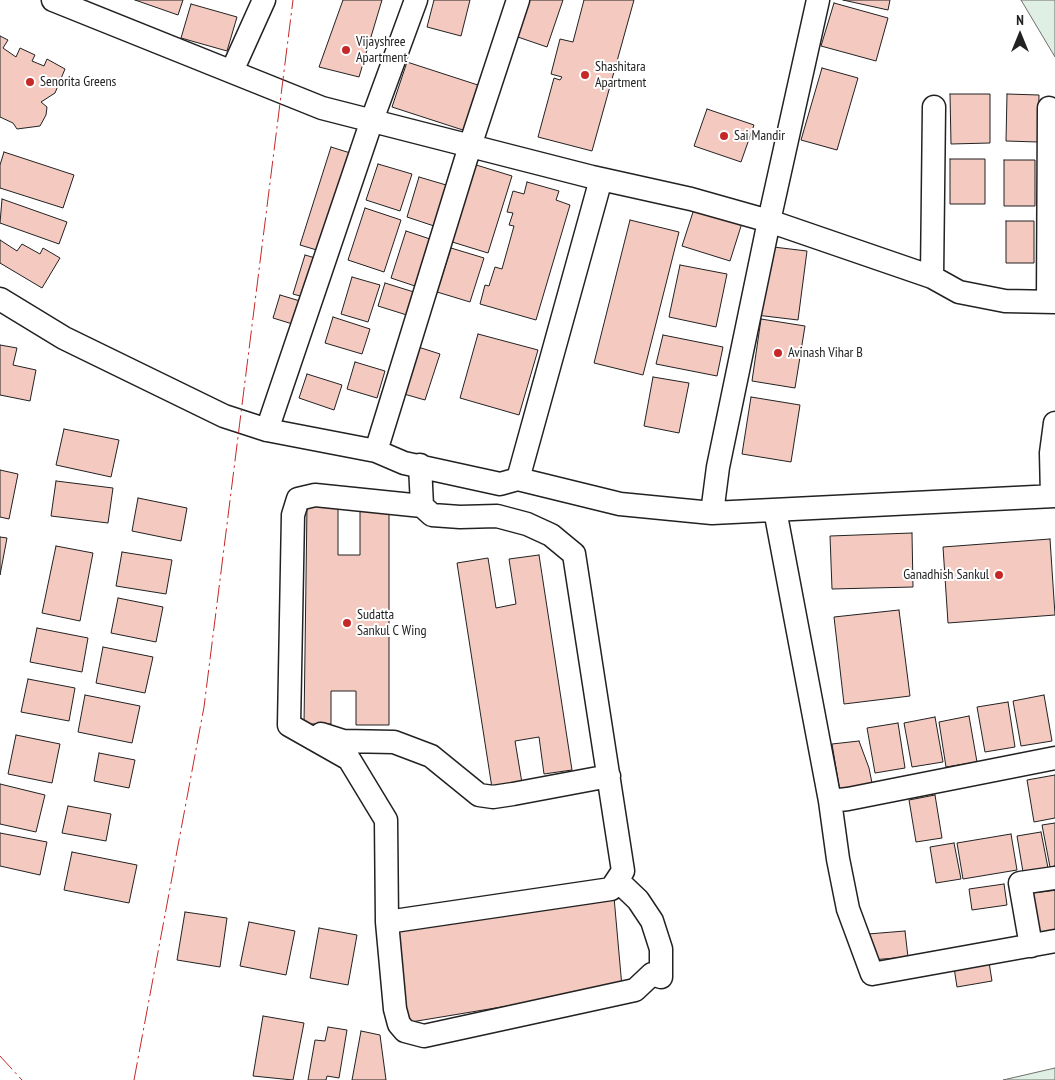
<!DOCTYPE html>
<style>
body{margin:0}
#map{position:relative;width:1055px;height:1080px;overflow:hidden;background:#fff;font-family:"PT Sans Narrow",sans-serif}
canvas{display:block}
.north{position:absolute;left:995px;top:10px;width:50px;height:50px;-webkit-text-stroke:4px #fff;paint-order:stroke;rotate:0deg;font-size:14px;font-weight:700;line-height:20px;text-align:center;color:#222}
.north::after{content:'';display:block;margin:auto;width:18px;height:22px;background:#222;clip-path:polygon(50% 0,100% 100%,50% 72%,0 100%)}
</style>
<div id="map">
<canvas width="1055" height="1080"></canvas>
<div class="north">N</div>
</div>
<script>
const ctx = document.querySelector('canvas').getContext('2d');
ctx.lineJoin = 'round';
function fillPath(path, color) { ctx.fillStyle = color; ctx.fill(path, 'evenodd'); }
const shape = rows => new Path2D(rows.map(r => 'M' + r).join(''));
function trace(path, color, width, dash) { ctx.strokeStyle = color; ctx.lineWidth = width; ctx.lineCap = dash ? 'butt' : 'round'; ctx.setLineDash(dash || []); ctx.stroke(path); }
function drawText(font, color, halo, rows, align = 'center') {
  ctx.font = font + ' "PT Sans Narrow",sans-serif'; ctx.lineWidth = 4; ctx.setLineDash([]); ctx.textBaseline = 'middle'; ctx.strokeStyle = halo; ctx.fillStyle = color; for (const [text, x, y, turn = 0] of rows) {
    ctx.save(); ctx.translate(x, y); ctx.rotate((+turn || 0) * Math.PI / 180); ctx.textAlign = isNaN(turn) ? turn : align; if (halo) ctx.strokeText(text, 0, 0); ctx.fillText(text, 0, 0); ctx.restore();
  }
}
const green = shape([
 [1021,0,1055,0,1055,57,1021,0],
 [1055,1068,1055,1080,1003,1080,1055,1068]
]);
fillPath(green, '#e0efe3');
trace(green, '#6f6f6f', 1);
const building = shape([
 [135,0,183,0,178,15,135,0],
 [343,0,382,0,359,77,319,67,343,0],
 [434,0,470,0,461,36,427,27,434,0],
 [520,0,563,0,547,47,509,34,520,0],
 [584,0,634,0,592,151,538,137,554,78,560,80,562,77,551,74,560,39,573,42,584,0],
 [843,0,890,0,888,10,843,0],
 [834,3,888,18,876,61,821,46,834,3],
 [191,4,237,17,227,51,181,38,191,4],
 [0,36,8,40,3,48,16,57,20,48,35,55,32,61,44,66,47,59,65,69,55,93,41,102,47,107,46,115,40,126,17,129,13,123,0,117,0,36],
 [407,62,484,87,469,132,392,107,407,62],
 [822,68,858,78,837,150,801,140,822,68],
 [950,94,990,94,990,143,951,144,950,94],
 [1007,94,1039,95,1038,142,1006,141,1007,94],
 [707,109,754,125,741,162,694,146,707,109],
 [331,147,360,156,330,254,300,245,331,147],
 [4,152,74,175,63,208,0,188,0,165,4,152],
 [950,159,985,159,985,204,950,204,950,159],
 [1004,160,1035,160,1035,206,1004,206,1004,160],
 [378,164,412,174,400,211,366,200,378,164],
 [473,164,512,176,488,253,449,241,473,164],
 [419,177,453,187,440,228,407,217,419,177],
 [527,182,559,191,556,200,570,205,536,320,480,304,485,285,489,286,495,267,502,269,514,226,509,225,513,213,507,212,513,191,524,194,527,182],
 [2,199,67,222,59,244,0,223,2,199],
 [365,208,401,220,384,272,348,260,365,208],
 [694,209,742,223,730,261,682,246,694,209],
 [630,220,679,232,643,375,594,363,630,220],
 [1006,221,1034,221,1034,263,1006,263,1006,221],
 [406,231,433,240,418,287,391,278,406,231],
 [0,240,17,251,22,244,40,254,43,248,60,258,42,288,0,263,0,240],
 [765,246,807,251,798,320,756,315,765,246],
 [451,248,484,258,470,302,437,292,451,248],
 [305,255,326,261,314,300,293,294,305,255],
 [680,265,727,274,716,327,669,317,680,265],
 [352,277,380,285,368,322,341,314,352,277],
 [385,283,417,293,410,316,378,306,385,283],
 [280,295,320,307,312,330,273,318,280,295],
 [333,317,370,329,362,354,325,343,333,317],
 [761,319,805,326,795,388,752,381,761,319],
 [478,334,538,350,519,415,460,398,478,334],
 [663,335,723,347,717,376,656,364,663,335],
 [0,345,17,348,13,365,36,370,30,401,0,395,0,345],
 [412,345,440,354,425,400,397,392,412,345],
 [355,362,385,371,377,398,347,389,355,362],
 [307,374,342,385,334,410,299,398,307,374],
 [653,377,689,383,679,433,644,426,653,377],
 [751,397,800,405,791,462,742,454,751,397],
 [64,429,119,440,111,477,56,465,64,429],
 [0,470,18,474,9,519,0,517,0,470],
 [56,481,113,488,108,523,51,516,56,481],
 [138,498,187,508,181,541,132,531,138,498],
 [307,506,338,506,338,555,360,555,360,506,389,506,389,725,356,725,356,691,331,691,331,724,304,724,307,506],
 [912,533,913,587,832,589,830,536,912,533],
 [0,537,7,538,0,575,0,537],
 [1050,539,1055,615,948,623,943,547,1050,539],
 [56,546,93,553,80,621,42,613,56,546],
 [122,552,172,560,166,594,116,586,122,552],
 [539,555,572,770,544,774,539,737,515,741,522,783,492,788,457,563,488,558,496,608,516,604,509,559,539,555],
 [118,598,163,607,156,642,111,633,118,598],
 [899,610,910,696,844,704,834,617,899,610],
 [37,628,88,638,82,672,30,662,37,628],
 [103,647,153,657,145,693,96,683,103,647],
 [28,679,75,688,69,721,21,712,28,679],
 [85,695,140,706,132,743,78,732,85,695],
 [1044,695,1052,741,1021,746,1013,701,1044,695],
 [1008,702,1015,747,985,752,977,707,1008,702],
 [969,716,977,762,946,767,939,722,969,716],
 [935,717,943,762,912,767,904,723,935,717],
 [898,723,905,768,875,773,867,728,898,723],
 [16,735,60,744,52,783,8,774,16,735],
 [859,741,869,768,873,788,840,792,832,744,859,741],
 [99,753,135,760,129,788,94,781,99,753],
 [1055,775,1055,818,1034,822,1027,780,1055,775],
 [0,784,45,795,36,832,0,824,0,784],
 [935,795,942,838,916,842,909,800,935,795],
 [68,806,111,814,106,841,62,833,68,806],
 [1055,823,1055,866,1050,867,1042,825,1055,823],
 [1041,832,1048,868,1023,872,1017,836,1041,832],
 [0,833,47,842,40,875,0,866,0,833],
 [1011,834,1017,870,963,879,957,843,1011,834],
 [954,843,961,879,936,883,930,847,954,843],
 [72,852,137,865,129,903,64,890,72,852],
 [1004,884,1007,905,972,910,969,889,1004,884],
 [1055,890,1055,934,1038,936,1033,893,1055,890],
 [614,897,622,987,405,1023,396,930,614,897],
 [185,912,227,918,220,967,177,960,185,912],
 [249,922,295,931,286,975,240,966,249,922],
 [319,928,357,935,348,985,310,978,319,928],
 [905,931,908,957,871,960,868,934,905,931],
 [988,956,992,981,957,987,953,961,988,956],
 [263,1016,304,1023,293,1080,253,1076,263,1016],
 [328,1027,347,1030,339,1078,327,1076,326,1080,308,1080,315,1040,325,1041,328,1027],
 [361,1031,380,1035,386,1080,352,1080,361,1031]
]);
fillPath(building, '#f3c9c0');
trace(building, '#222', 1);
const minor = shape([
 [53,0,322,108,592,177,691,199,769,221,932,277,959,292,1005,301,1055,302],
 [232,71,264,0],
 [932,277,934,107],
 [0,299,64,338,224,416,267,430,376,451,404,463,500,484,518,479,620,504,712,513,1055,496],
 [1048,301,1049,108],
 [267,430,372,120,416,0],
 [376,451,470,146,518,0],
 [518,479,601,179],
 [1052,496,1051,453,1055,423],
 [422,506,315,495,298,499,293,515,289,725,349,759,386,820,387,922,395,1009,399,1024,405,1031,424,1036,635,990,652,974,661,977,661,949,652,921,638,900,617,880],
 [775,510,830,801,848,799,1055,758],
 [712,513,718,467,769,221,818,0],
 [321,734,343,741,394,742,431,756,479,795,493,797,513,794,609,776],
 [830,801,838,859,848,909,872,974,1055,941],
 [387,922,611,889,623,871,574,554,551,535,527,524,497,516,460,517,432,515,422,506,420,465],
 [1031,946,1020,883,1055,878]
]);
trace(minor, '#222', 25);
trace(minor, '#fff', 22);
trace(shape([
 [0,1056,22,1080],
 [134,1080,204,707,293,0]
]), '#c62828', 1, [18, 4, 2.5, 4]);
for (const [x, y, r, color] of [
 [346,50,5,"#c62828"],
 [585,75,5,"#c62828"],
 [30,82,5,"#c62828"],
 [724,136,5,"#c62828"],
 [778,353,5,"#c62828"],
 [999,575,5,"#c62828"],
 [347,623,5,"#c62828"]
]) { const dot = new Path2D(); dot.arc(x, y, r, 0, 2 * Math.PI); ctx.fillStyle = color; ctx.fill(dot); trace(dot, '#fff', 2); }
drawText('14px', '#222', '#fff', [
 ["Vijayshree",356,42],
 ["Apartment",356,58],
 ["Shashitara",595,67],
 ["Apartment",595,83],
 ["Senorita Greens",40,82],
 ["Sai Mandir",734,136],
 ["Avinash Vihar B",788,353],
 ["Ganadhish Sankul",989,575,"right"],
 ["Sudatta",357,615],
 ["Sankul C Wing",357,631]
], 'left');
</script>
